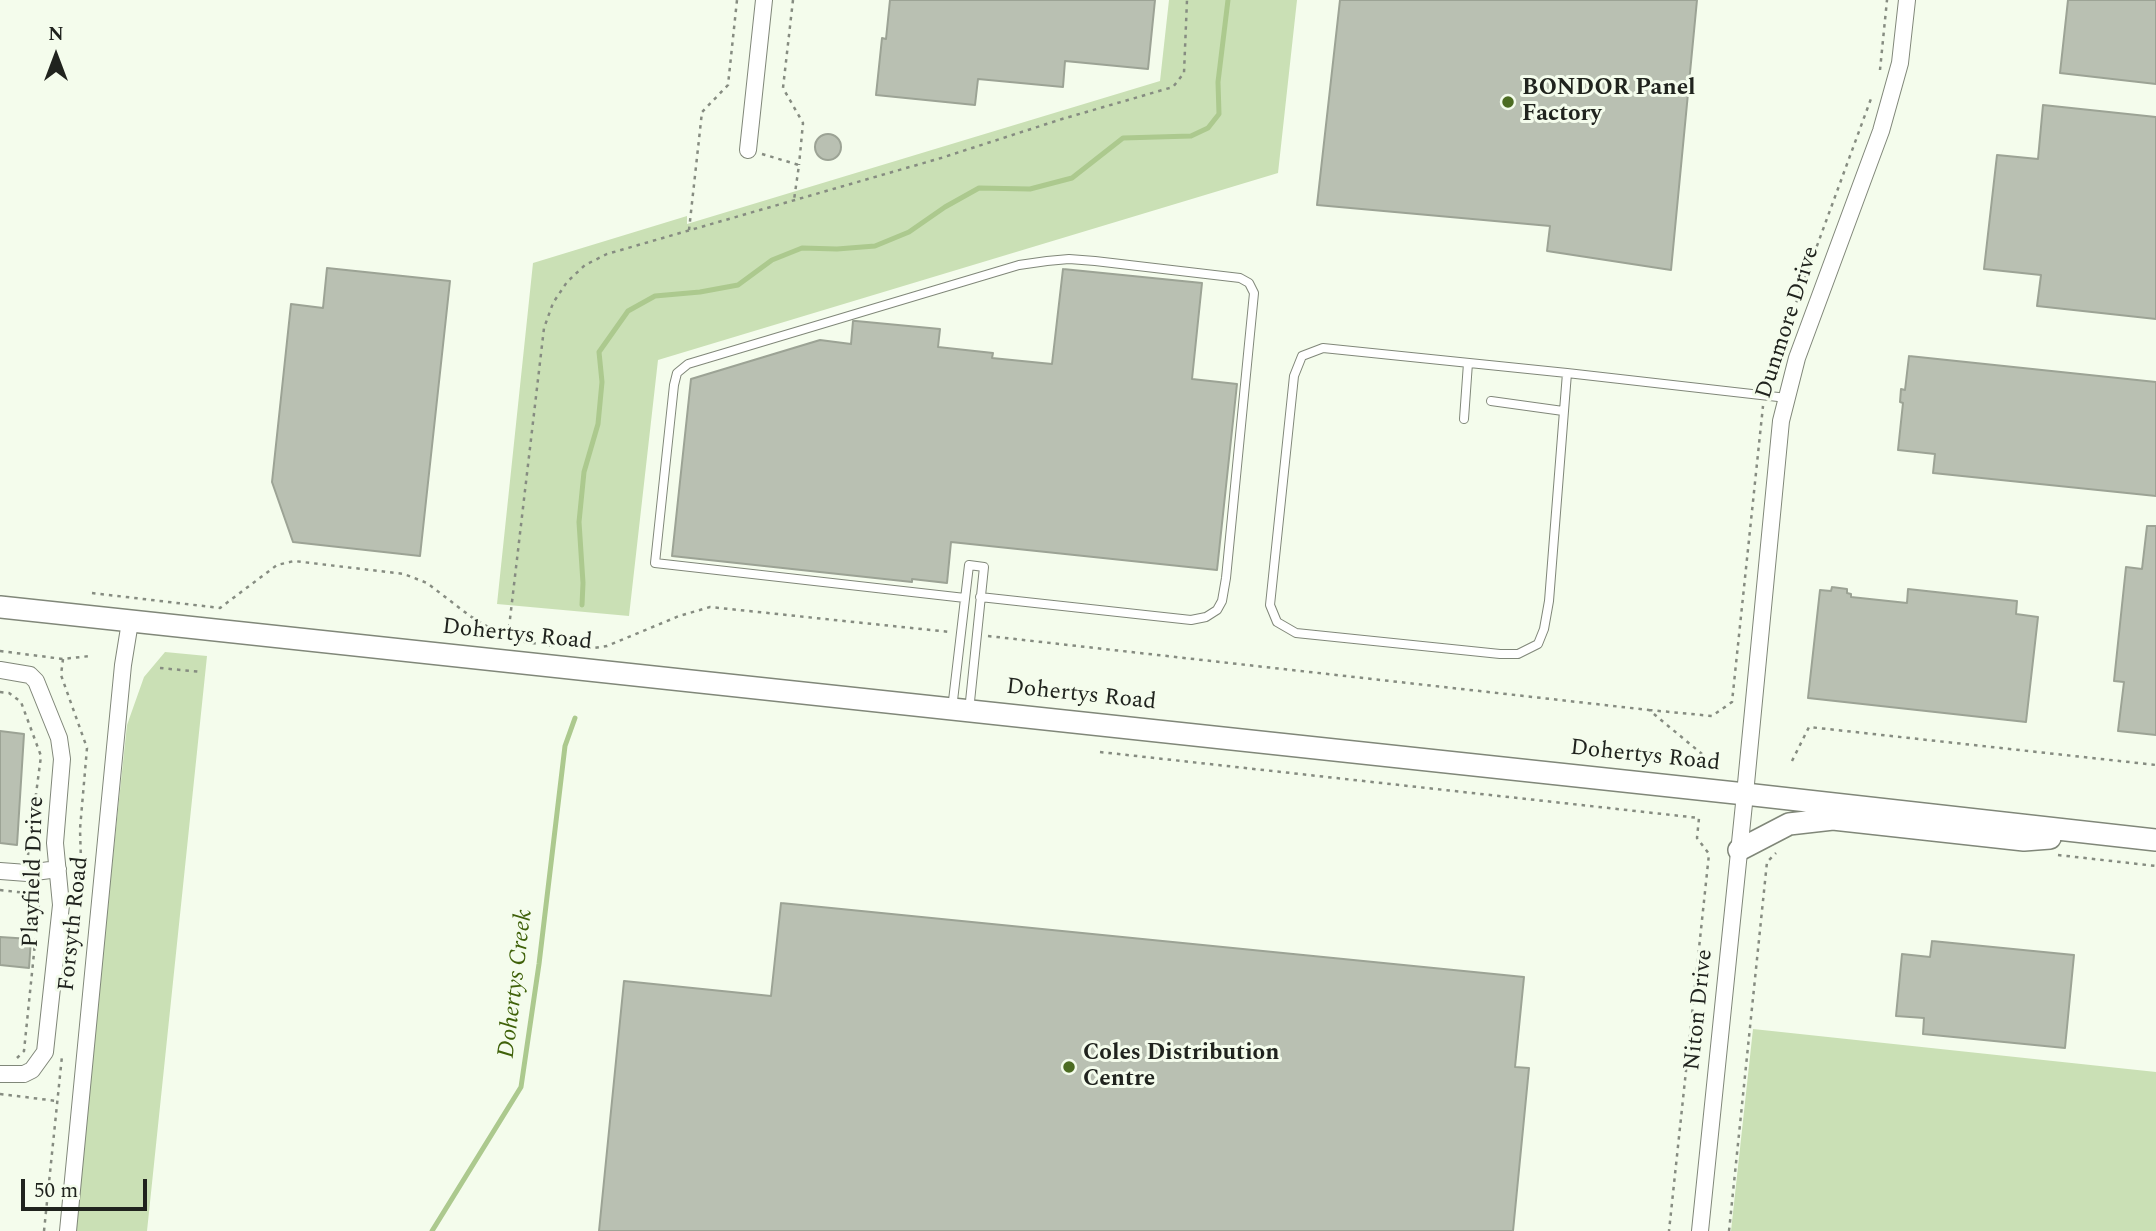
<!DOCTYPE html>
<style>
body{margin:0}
#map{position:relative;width:2156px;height:1231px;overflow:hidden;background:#f4fcec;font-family:Spectral,serif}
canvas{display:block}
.north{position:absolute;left:21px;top:21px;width:70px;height:70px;-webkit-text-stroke:5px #f4fcec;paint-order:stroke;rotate:0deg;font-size:19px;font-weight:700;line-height:28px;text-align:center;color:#20231e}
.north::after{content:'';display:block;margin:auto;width:24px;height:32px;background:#20231e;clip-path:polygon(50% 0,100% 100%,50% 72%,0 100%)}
.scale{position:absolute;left:21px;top:1179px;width:126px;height:32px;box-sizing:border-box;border:4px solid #20231e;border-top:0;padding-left:9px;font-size:21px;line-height:24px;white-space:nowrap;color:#20231e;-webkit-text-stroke:5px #f4fcec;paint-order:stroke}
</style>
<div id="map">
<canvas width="2156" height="1231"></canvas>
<div class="north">N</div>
<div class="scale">50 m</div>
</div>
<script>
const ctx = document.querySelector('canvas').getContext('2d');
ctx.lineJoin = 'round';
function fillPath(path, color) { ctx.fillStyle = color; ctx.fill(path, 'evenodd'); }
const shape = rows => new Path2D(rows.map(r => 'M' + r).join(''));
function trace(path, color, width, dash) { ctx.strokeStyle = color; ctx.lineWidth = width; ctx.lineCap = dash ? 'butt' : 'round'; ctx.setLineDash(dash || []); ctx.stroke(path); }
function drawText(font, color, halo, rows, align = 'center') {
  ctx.font = font + ' Spectral,serif'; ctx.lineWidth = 6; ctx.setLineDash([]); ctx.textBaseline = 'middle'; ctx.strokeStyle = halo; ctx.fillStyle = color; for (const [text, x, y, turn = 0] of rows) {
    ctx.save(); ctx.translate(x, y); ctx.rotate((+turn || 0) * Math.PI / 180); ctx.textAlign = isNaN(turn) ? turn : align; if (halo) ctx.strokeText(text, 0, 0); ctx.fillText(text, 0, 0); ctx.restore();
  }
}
fillPath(shape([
 [1169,0,1297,0,1278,173,658,360,629,616,497,604,533,263,687,216,687,224,1160,81],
 [165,652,207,656,147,1231,73,1231,127,725,144,677],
 [1753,1029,2156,1072,2156,1231,1731,1231]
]), '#cae0b5');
trace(shape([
 [582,605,583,583,579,522,584,472,598,424,602,382,599,352,628,311,655,296,700,292,738,285,772,260,802,248,837,249,875,246,909,232,945,207,979,188,1030,189,1072,178,1123,138,1191,136,1208,128,1219,114,1218,82,1228,0],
 [432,1231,521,1087,539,964,565,746,575,718]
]), '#acc98e', 5);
const building = shape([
 [890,0,1155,0,1148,69,1065,61,1063,87,978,79,975,105,876,95,882,38,886,39,890,0],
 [1340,0,1697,0,1671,270,1547,251,1550,226,1317,205,1340,0],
 [2068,0,2156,0,2156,84,2060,73,2068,0],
 [2043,105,2156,117,2156,319,2037,306,2041,275,1984,269,1997,155,2038,159,2043,105],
 '815 147a13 13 0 1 1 26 0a13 13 0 1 1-26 0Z',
 [327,268,450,281,420,556,293,542,272,482,291,304,323,308,327,268],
 [1063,269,1202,283,1192,379,1237,384,1217,570,951,542,947,583,912,579,912,582,672,556,691,379,820,340,851,344,853,321,856,321,940,329,938,347,993,353,992,358,1052,364,1063,269],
 [1909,356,2156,382,2156,496,1933,473,1935,454,1898,450,1903,403,1900,402,1901,389,1905,390,1909,356],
 [2147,526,2156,526,2156,735,2118,731,2124,682,2114,681,2126,567,2142,569,2147,526],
 [1832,587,1847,589,1847,593,1851,594,1851,597,1907,603,1908,589,2017,601,2016,614,2038,617,2026,722,1808,698,1820,590,1831,591,1832,587],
 [0,731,24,734,17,845,0,843,0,731],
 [781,903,1524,977,1515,1067,1529,1068,1513,1231,599,1231,624,981,771,996,781,903],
 [0,937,31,939,29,968,0,965,0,937],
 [1932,941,2074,955,2065,1048,1923,1034,1924,1018,1896,1016,1902,954,1930,957,1932,941]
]);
fillPath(building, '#b9c0b2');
trace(building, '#9ca395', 2);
const lane = shape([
 [1567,373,1323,348,1302,356,1294,376,1270,605,1277,622,1296,633,1500,654,1518,654,1538,644,1544,629,1549,601,1567,373,1787,398],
 [1491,401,1563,411],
 [1464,419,1468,363],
 [965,598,655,563,674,385,677,373,688,364,1019,265,1047,261,1069,259,1095,261,1240,278,1249,283,1254,293,1226,578,1222,601,1217,610,1206,617,1191,620,980,597],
 [952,709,969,565,984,567,969,711]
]);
const street = shape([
 [748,150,764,0],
 [0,670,30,675,36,681,59,738,62,759,55,843,61,905,45,1052,32,1070,24,1074,0,1074],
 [0,871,27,873,58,869],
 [68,1231,123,665,130,622],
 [1700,1231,1745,794,1781,421,1797,358,1881,131,1900,63,1907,0]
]);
const secondary = shape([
 [0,607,1745,794,2156,840],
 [1739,850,1789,824,1833,819,2024,840,2050,838]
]);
trace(lane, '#808779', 10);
trace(street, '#808779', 18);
trace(secondary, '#808779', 24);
trace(shape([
 [793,0,783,88,803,123,799,165],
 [1880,70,1887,0],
 [762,154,799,165,794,200],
 [689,230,702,112,728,85,737,0],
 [1767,382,1872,96],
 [92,593,220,608,277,565,294,561,404,574,427,583,470,616,498,633,525,642,553,646],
 [508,636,544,328,553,303,567,282,585,265,607,254,941,158,1062,119,1173,87,1184,73,1187,0],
 [988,636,1649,710,1702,754],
 [587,649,607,646,679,616,710,607,950,632],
 [0,651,63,659,90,656],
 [63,659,61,675,87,748,80,829,81,862,78,903],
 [160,668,202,672],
 [0,692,9,693,21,702,41,756,28,855],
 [1649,710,1712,716,1732,702,1763,406],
 [1100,752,1699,818,1697,838,1709,854,1669,1231],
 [1792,761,1809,727,2156,765],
 [2058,855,2156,866],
 [0,890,26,893],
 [17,1058,24,1051,39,904,31,894,26,893,26,890],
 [0,1094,57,1101],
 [44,1231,62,1056],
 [1729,1231,1767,862,1776,853]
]), '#868c81', 2.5, [3.5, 5]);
trace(lane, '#fff', 8);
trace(street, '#fff', 16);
trace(secondary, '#fff', 21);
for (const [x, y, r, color] of [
 [1508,102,7,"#4c6c22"],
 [1069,1067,7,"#4c6c22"]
]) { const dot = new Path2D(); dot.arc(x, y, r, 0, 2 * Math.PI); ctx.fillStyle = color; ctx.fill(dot); trace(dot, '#f4fcec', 2.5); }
drawText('bold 23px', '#20231e', '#f4fcec', [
 ["BONDOR Panel",1522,89],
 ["Factory",1522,115],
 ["Coles Distribution",1083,1054],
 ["Centre",1083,1080]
], 'left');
drawText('23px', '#20231e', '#f4fcec', [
 ["Dunmore Drive",1789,323,-72],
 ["Dohertys Road",517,636,6],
 ["Dohertys Road",1081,696,6],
 ["Dohertys Road",1645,757,6],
 ["Playfield Drive",35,872,-88],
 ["Forsyth Road",75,924,-84],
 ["Niton Drive",1700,1010,-84]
]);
drawText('italic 24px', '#3f6109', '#f4fcec', [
 ["Dohertys Creek",517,984,-83]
]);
</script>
